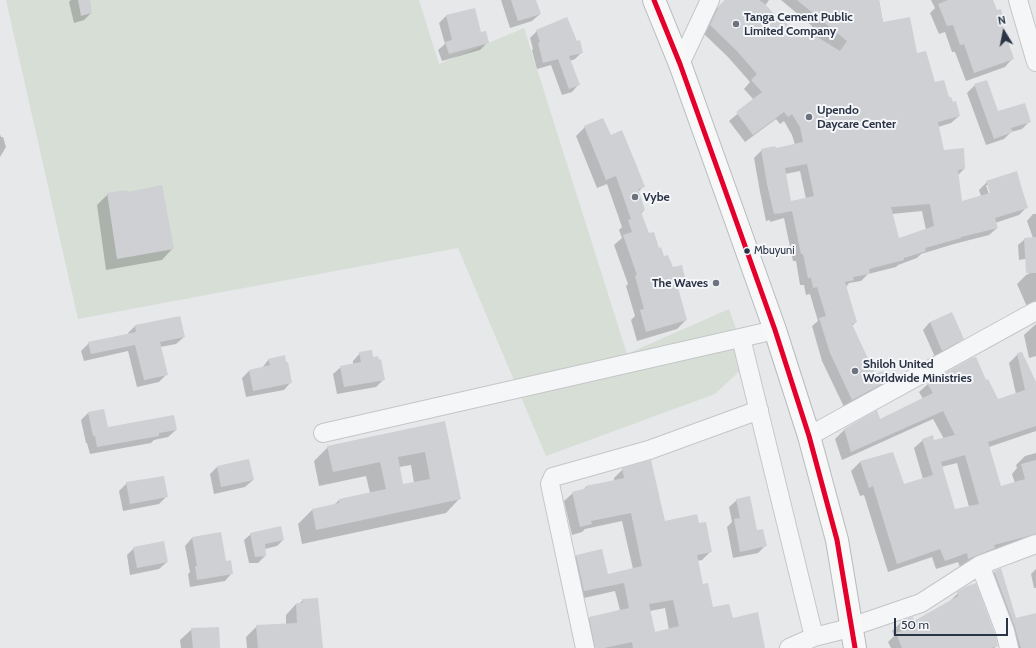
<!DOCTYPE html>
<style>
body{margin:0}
#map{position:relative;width:1036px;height:648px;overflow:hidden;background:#e6e8ea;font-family:Cabin,sans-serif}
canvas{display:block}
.north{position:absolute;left:984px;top:12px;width:40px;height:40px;-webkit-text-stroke:3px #f4f6f9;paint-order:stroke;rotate:350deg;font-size:11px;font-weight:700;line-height:16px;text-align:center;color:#2b3445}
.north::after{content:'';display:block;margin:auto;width:14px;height:18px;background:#2b3445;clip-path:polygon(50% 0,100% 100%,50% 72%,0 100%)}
.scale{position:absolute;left:894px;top:618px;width:114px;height:18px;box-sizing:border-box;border:2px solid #2b3445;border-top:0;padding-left:5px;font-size:12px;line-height:14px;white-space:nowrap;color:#2b3445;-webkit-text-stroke:3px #f4f6f9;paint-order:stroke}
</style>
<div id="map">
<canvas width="1036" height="648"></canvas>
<div class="north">N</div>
<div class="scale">50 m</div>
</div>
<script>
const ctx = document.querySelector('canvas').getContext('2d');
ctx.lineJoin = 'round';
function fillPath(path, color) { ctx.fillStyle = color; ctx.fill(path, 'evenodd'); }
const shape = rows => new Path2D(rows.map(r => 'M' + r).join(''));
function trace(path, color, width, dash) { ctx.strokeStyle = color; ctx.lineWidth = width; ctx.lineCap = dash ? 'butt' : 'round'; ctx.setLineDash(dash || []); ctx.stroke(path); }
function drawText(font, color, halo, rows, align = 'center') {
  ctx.font = font + ' Cabin,sans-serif'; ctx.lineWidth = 4; ctx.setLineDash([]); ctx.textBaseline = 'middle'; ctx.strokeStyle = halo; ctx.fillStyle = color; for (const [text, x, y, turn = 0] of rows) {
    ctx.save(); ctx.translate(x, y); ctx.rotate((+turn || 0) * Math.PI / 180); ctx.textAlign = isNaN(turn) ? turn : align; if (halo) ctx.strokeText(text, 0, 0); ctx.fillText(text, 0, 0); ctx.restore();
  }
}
fillPath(shape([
 [6,0,419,0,439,64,524,28,627,354,729,309,748,363,715,394,546,456,458,248,78,319]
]), '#d6ded6');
fillPath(shape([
 [71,0,88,0,91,13,84,20,74,23,69,2],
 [501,0,535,0,540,14,532,21,510,28],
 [725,0,769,0,765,6,783,25,801,40,813,29,812,28,812,26,781,0,879,0,883,23,917,54,934,84,949,99,959,116,951,123,938,127,943,151,964,169,958,175,961,203,981,196,979,190,987,182,1027,207,1019,215,995,223,997,228,989,235,954,244,921,254,917,258,898,265,896,267,868,274,861,281,849,283,846,287,856,322,852,326,875,375,886,381,879,388,844,407,822,361,812,326,818,321,810,294,806,295,804,285,800,285,796,261,793,261,784,218,770,222,770,220,766,221,760,192,754,158,762,150,775,149,795,145,792,135,784,121,780,124,776,119,745,142,729,121,754,100,744,89,750,82,728,57,703,33,711,15],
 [800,171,806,199,790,202,785,174],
 [986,185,988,185,992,197,990,198],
 [922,211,926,230,898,239,892,214],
 [931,0,992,0,996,11,1004,23,1002,26,1013,58,1005,67,966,81,955,52,952,52,945,32,939,34,930,13,935,8],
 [446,16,480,34,488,42,480,50,442,61,438,50,445,44,439,23],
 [537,31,576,42,582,52,575,59,570,61,578,85,572,92,562,95,551,65,537,69,532,50,533,49,530,38],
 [975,85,998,112,1029,122,1022,129,1011,132,1004,139,986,145,967,93],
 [585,127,610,136,644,186,638,192,644,210,641,214,648,235,672,269,685,282,677,289,686,320,677,329,637,341,631,320,635,316,626,286,628,284,614,245,622,238,619,230,622,227,607,184,597,188,576,136],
 [0,134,1,137,3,137,6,147,0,157],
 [108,194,173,248,162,260,106,270,97,205],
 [1033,214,1036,214,1036,257,1019,260,1018,245,1025,239,1033,238,1027,221],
 [1036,270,1036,314,1028,309,1017,284,1026,275],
 [180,317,184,337,176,344,160,347,167,374,159,382,137,387,128,351,84,361,81,351,89,343,128,335,128,333,135,326],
 [930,322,962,339,955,346,935,357,923,330],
 [1036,324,1036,356,1029,358,1024,335],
 [360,353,372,358,383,380,376,387,337,394,333,374,341,367,353,365,353,361],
 [1018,354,1036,384,1036,431,989,447,1000,487,1015,483,1012,474,1017,468,1016,465,1025,456,1036,453,1036,535,1006,545,1000,550,960,567,958,562,936,569,932,557,888,572,864,495,860,496,851,471,860,462,892,453,904,485,923,479,914,448,923,440,934,442,944,439,933,419,842,460,835,439,844,430,877,412,880,420,923,399,919,392,928,384,986,381,998,400,1016,394,1009,363],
 [957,463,969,507,955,511,941,467],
 [269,359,291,382,284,390,246,397,242,378,249,371,262,368],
 [88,413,107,428,176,430,168,437,154,440,151,443,90,454,87,443,86,443,81,420],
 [444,423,460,498,446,513,302,544,298,524,312,510,334,505,339,500,370,493,366,476,319,486,314,461,328,447],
 [411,465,414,483,402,485,399,467],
 [217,467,253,480,245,487,214,494,210,474],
 [623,469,664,522,698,524,711,551,702,560,697,561,702,585,712,608,732,619,764,648,585,648,581,626,590,618,620,610,615,591,575,600,568,565,576,556,607,575,633,569,622,521,585,529,582,532,572,535,564,501,573,493,583,490,587,486,614,481,614,478],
 [665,608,669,630,655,633,650,611],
 [127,483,166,497,159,504,123,511,119,491],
 [737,500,765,546,758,553,733,558,727,527,732,522,729,507],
 [251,534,283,540,277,546,265,549,265,556,258,563,249,563,244,540],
 [192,538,232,573,225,581,190,587,188,574,190,572,185,546],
 [134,548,167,562,159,569,130,575,127,555],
 [1036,569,1036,588,1034,588,1031,574],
 [1000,570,1015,619,1036,614,1036,648,1010,648,985,581,994,572],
 [958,593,997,646,994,648,891,648,888,642,894,636,892,631,901,622,914,622,949,602],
 [303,600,322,648,247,648,246,637,257,626,286,625,286,615,296,604,299,604],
 [192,629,219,648,181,648,180,640]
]), '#0003');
fillPath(shape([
 [78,0,90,0,92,13,81,16],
 [511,0,536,0,541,14,518,21],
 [725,0,759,0,765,4,783,24,785,22,801,38,809,32,840,51,847,41,797,0,879,0,883,22,910,17,917,53,926,51,935,82,944,80,949,97,951,97,953,102,956,101,960,116,938,122,944,150,964,148,965,169,958,170,962,201,990,193,986,181,1017,171,1022,189,1028,208,995,218,998,228,961,237,961,238,925,248,926,251,904,258,904,260,869,269,870,274,853,277,854,280,845,282,857,322,852,324,875,374,883,371,887,381,852,400,830,353,819,318,826,316,817,287,813,288,811,278,808,278,803,254,801,254,792,211,777,214,777,213,774,214,767,184,761,149,775,146,776,148,803,142,800,127,792,114,788,117,784,112,753,135,736,112,762,92,751,80,757,74,736,50,710,25,719,6],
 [807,164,814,196,791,201,785,168],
 [930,204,934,226,899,238,891,207],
 [948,0,993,0,997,10,1001,9,1005,24,1002,24,1014,59,974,73,964,44,960,45,953,25,947,26,938,4],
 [475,8,481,32,486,31,489,43,449,54,445,42,452,40,446,15],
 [567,17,577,41,580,40,583,53,569,56,580,85,569,89,558,59,543,63,538,43,540,42,536,30],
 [987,80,998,111,1025,103,1031,122,1011,128,1013,132,994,139,974,84],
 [603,118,611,135,622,130,638,169,645,187,638,189,645,210,641,212,649,233,654,232,659,248,661,247,664,256,668,255,673,267,682,265,686,282,677,284,687,320,646,332,640,310,644,309,635,276,637,275,623,235,632,232,628,220,631,219,616,176,606,180,584,126],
 [162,185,174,249,117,259,107,193,127,190,128,192],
 [1036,237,1036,273,1026,273,1024,238],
 [952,312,964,339,942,351,930,322],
 [180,316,185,337,160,342,168,375,144,380,135,345,91,354,88,342,136,332,135,325],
 [372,350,373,357,378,356,379,360,381,359,385,380,344,387,340,366,361,362,359,352],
 [1022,352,1036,382,1036,426,988,442,1001,486,1025,479,1021,464,1036,460,1036,534,994,545,995,548,968,559,967,553,945,561,940,549,897,564,873,486,869,488,860,461,893,452,904,484,933,475,922,439,933,435,934,440,955,435,943,411,851,452,844,429,877,410,880,419,933,393,927,383,972,358,976,357,986,380,988,379,998,399,1025,390,1017,353],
 [965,455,979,504,955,509,941,462],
 [285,355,286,362,288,362,292,383,253,391,249,370,270,365,268,359],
 [104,409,108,427,174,415,177,430,159,433,159,436,97,447,95,436,93,436,88,412],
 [445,421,461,499,316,530,312,509,339,503,339,499,386,489,380,462,333,472,327,446],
 [425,452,430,479,403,484,398,457],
 [249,459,254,480,221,487,217,466],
 [651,460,665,521,697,514,699,523,706,522,712,552,697,555,703,584,708,583,713,607,729,604,733,618,758,612,765,648,633,648,632,642,604,648,595,648,589,617,629,608,624,583,584,591,576,555,602,549,608,574,642,566,631,513,591,521,592,524,580,527,572,492,587,488,586,486,624,478,622,468],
 [673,600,679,626,655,632,649,604],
 [164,476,168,497,130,504,126,482],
 [750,496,757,530,763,529,767,546,740,552,734,519,740,518,736,499],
 [281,526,284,540,265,544,266,556,255,557,250,533],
 [221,532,226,561,231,560,233,574,197,580,195,566,197,566,192,537],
 [164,541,168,562,137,568,133,547],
 [1001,568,1016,618,1036,613,1036,648,1021,648,1020,645,1015,627,994,571],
 [976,583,995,634,998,646,991,648,902,648,896,633,904,630,900,621,913,617,914,621,958,596,957,592,965,587],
 [318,598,323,648,258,648,256,625,297,623,296,603,303,603,302,599],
 [219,627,220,648,193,648,191,628]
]), '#ced0d3');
const minor = shape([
 [1018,0,1036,62],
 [680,64,710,0],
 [741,338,814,637],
 [323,433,775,330],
 [809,436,1036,311],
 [980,565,1005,631,1009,648],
 [585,648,550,484,553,477,649,450,759,410],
 [789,648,814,637,842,630,921,603,980,565,1036,544]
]);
const trunk = shape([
 [654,0,680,64,739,229,775,330,809,436,837,540,855,648]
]);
trace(minor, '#c4c6c8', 20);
trace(trunk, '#b8bbbf', 24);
trace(minor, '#f5f6f7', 18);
trace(trunk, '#f8f8f8', 22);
trace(shape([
 [654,0,680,64,739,229,775,330,809,436,837,540,855,648]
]), '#e4002b', 5);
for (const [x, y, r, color] of [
 [736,24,4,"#6c737f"],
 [809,117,4,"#6c737f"],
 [635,197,4,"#6c737f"],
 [747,251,3.5,"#2b3445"],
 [716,283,4,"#6c737f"],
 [855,371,4,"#6c737f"]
]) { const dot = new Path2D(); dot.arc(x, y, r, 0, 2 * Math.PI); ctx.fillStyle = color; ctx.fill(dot); trace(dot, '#f4f6f9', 1.5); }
drawText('11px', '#2b3445', '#f4f6f9', [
 ["Mbuyuni",754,251]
], 'left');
drawText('bold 12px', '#2b3445', '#f4f6f9', [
 ["Tanga Cement Public",744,17],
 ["Limited Company",744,31],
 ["Upendo",817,110],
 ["Daycare Center",817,124],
 ["Vybe",643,197],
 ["The Waves",708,283,"right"],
 ["Shiloh United",863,364],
 ["Worldwide Ministries",863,378]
], 'left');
</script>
